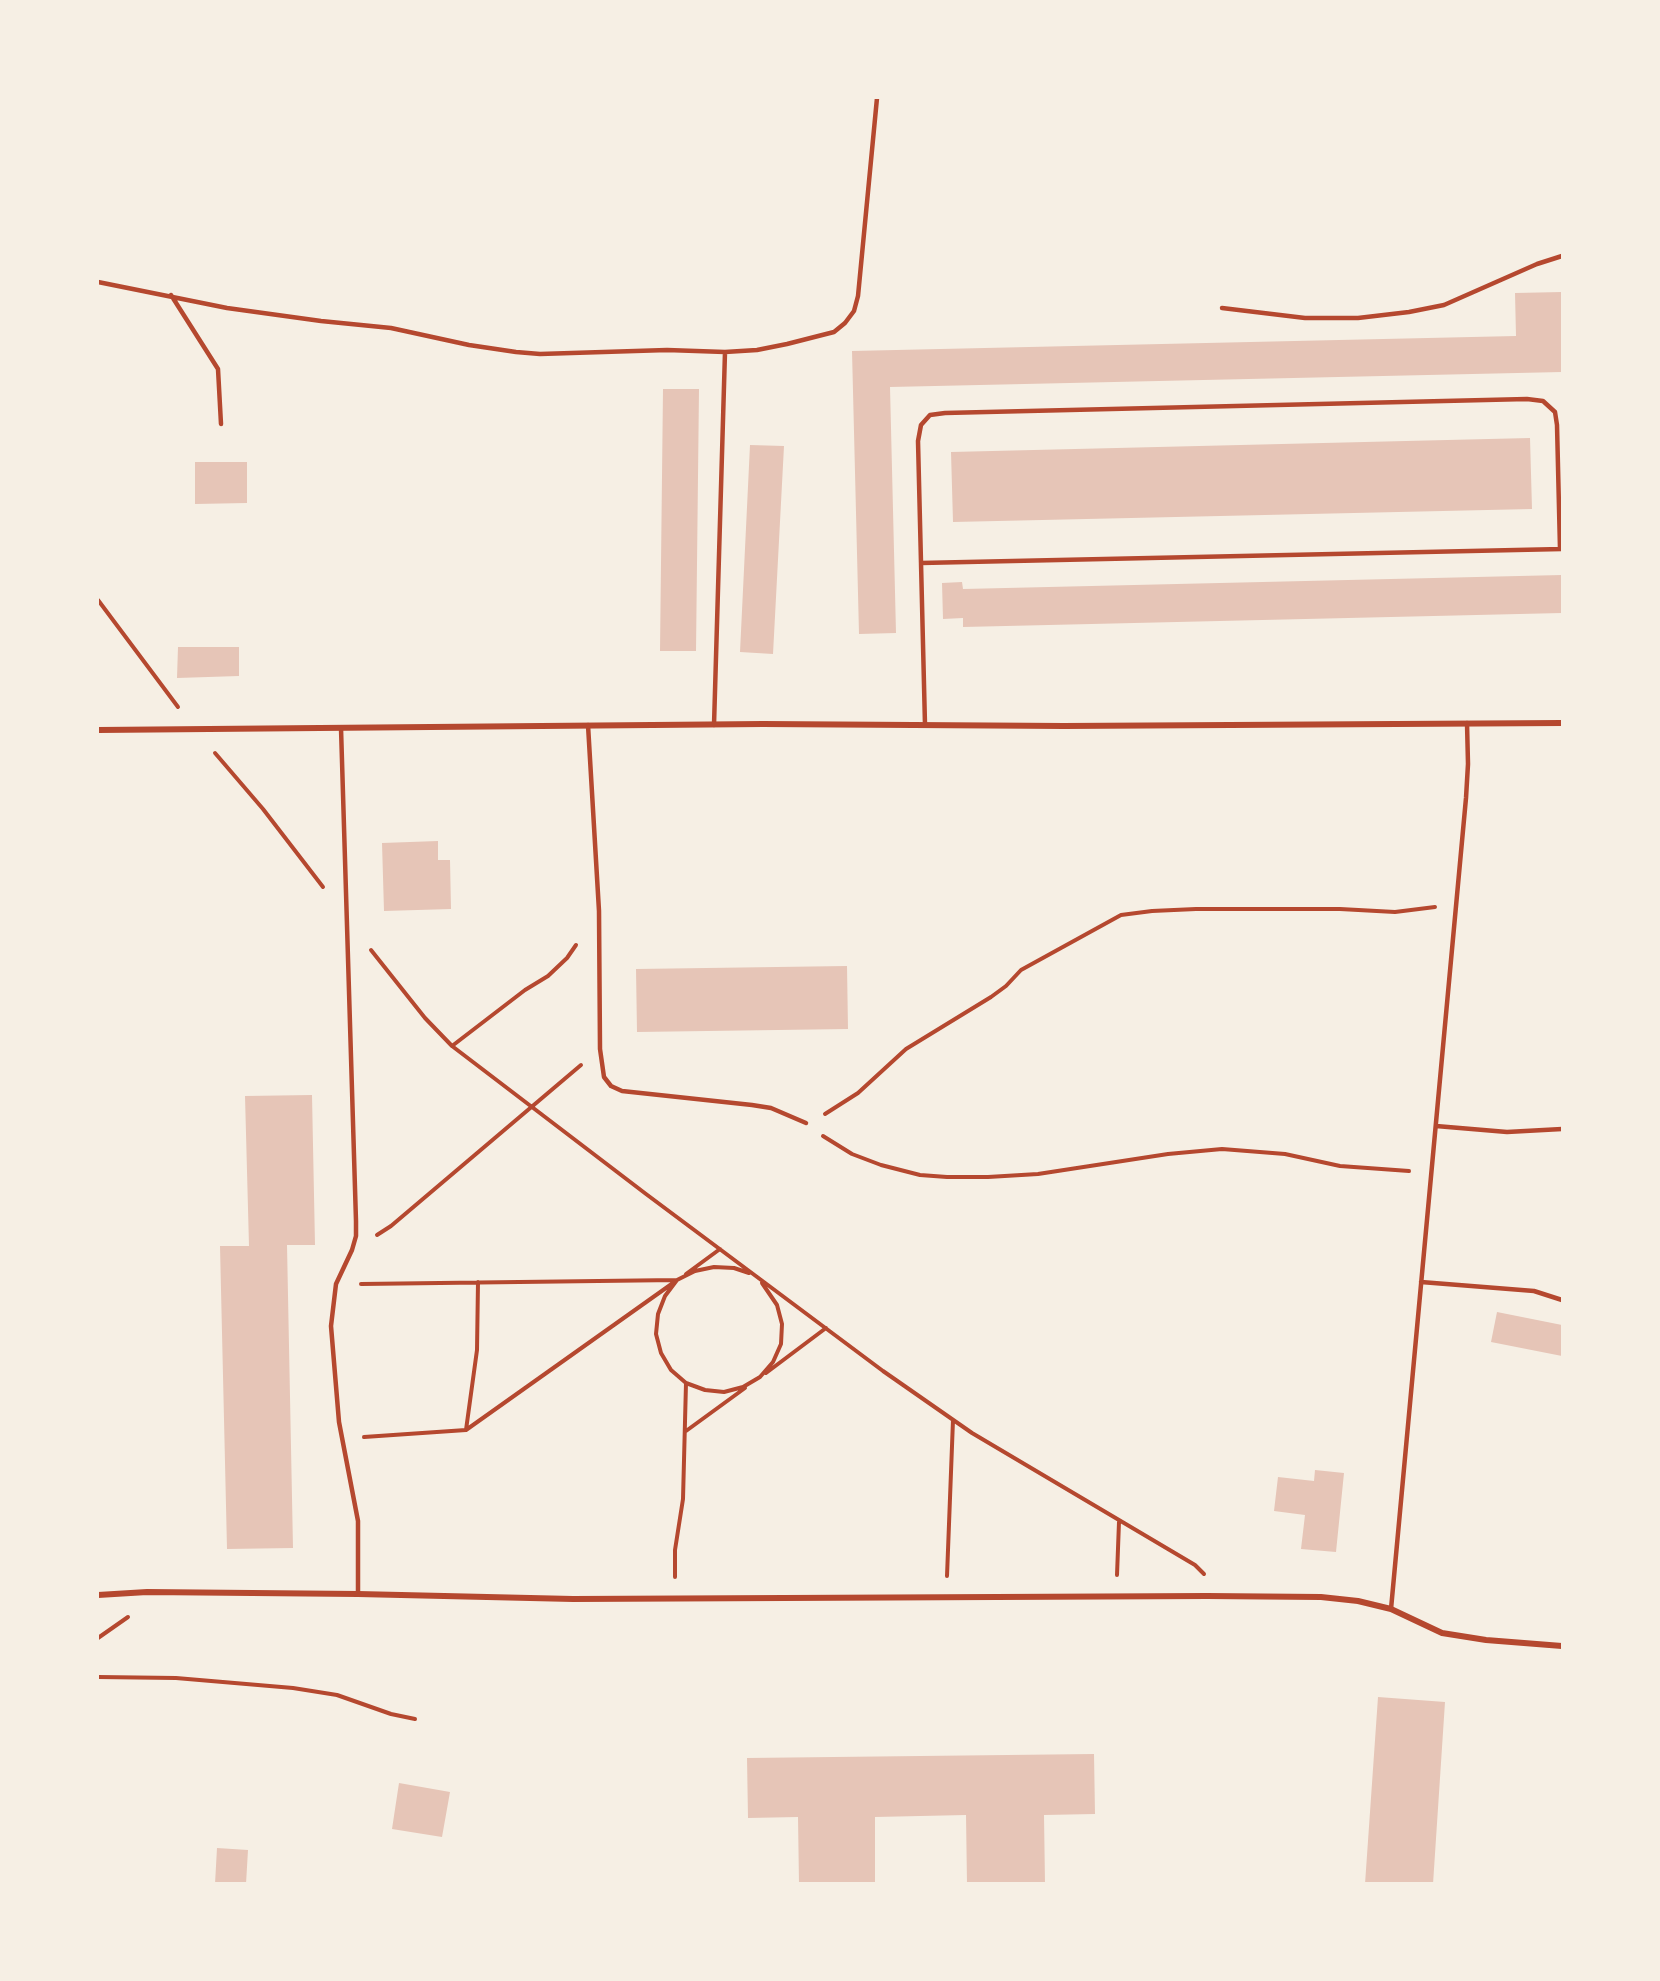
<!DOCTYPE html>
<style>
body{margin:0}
#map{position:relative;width:1660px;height:1981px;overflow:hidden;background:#f6efe4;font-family:Arial,sans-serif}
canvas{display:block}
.frame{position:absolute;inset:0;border:99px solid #f6efe4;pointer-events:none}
</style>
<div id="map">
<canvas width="1660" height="1981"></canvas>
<div class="frame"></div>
</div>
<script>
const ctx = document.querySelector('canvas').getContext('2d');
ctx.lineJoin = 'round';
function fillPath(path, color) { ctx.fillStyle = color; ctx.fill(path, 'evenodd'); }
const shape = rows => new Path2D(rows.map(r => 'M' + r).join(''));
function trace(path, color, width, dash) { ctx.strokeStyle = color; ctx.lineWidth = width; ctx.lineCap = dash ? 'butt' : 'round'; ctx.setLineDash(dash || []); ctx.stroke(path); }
fillPath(shape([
 [1562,292,1562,372,890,387,896,633,859,634,852,351,1516,336,1515,293],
 [663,389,699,389,696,651,660,651],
 [1530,438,1532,509,953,522,951,452],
 [750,445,784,446,773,654,740,652],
 [195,462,247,462,247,503,195,504],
 [1562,575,1562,613,963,627,963,618,943,619,942,583,962,582,963,589],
 [178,647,239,647,239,676,177,678],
 [438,841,438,860,450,860,451,909,384,911,382,843],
 [847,966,848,1029,637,1032,636,969],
 [312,1095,315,1245,287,1245,293,1548,227,1549,220,1246,249,1246,245,1096],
 [1497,1312,1562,1325,1562,1356,1491,1342],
 [1315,1470,1344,1473,1336,1552,1301,1549,1305,1515,1274,1511,1278,1477,1314,1481],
 [1378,1697,1445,1702,1433,1884,1365,1884],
 [1094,1754,1095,1814,1044,1815,1045,1884,967,1884,966,1815,875,1817,875,1884,799,1884,798,1817,748,1818,747,1758],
 [399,1783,450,1792,442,1837,392,1829],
 [217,1848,248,1850,246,1884,215,1884]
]), '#e6c5b7');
trace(shape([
 [98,600,178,707],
 [215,753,263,809,323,887],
 [371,950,425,1018,452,1046,646,1194,883,1371,972,1433,1195,1565,1204,1574],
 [452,1046,525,990,548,976,567,958,576,945],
 [825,1114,858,1093,906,1049,991,997,1006,986,1021,970,1121,915,1152,911,1196,909,1340,909,1395,912,1435,907],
 [823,1136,852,1154,881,1165,920,1175,947,1177,988,1177,1038,1174,1168,1154,1222,1149,1285,1154,1340,1166,1409,1171],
 [377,1235,391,1226,581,1065],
 [686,1274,720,1249],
 [361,1284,677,1280],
 [766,1373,826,1328],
 [686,1383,705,1390,724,1392,743,1387,760,1377,773,1362,781,1344,782,1324,777,1305,762,1283],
 [466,1430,477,1350,478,1282],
 [686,1431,745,1388],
 [364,1437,466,1430,673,1283],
 [1117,1575,1119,1522],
 [947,1576,953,1420],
 [675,1577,675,1550,683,1499,686,1383,671,1370,661,1353,656,1334,658,1314,665,1296,677,1280,695,1271,714,1267,734,1268,749,1273],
 [98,1638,128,1617],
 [98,1677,176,1678,293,1688,337,1695,391,1714,415,1719]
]), '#b5482f', 4);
trace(shape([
 [98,282,227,308,321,321,391,328,469,345,516,352,540,354,667,350,725,352,757,350,787,344,834,332,845,323,854,311,858,296,877,98],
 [171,295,218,369,221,424],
 [1222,308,1305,318,1358,318,1409,312,1444,305,1537,264,1562,256],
 [921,563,1562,549],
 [588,725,599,911,600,1049,604,1077,611,1086,622,1091,752,1105,771,1108,806,1123],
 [714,725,725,352],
 [925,725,918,441,921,425,930,415,945,413,1527,399,1543,401,1555,412,1557,425,1560,549],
 [341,728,356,1221,356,1236,352,1250,336,1284,331,1326,339,1422,358,1521,358,1594],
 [1436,1126,1507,1132,1562,1129],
 [1421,1282,1534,1291,1562,1300],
 [1391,1609,1466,798,1468,764,1467,723]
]), '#b5482f', 4.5);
trace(shape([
 [98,730,763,724,1064,726,1562,723],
 [98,1595,147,1592,358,1594,573,1599,1207,1596,1321,1597,1358,1601,1391,1609,1442,1633,1486,1640,1562,1646]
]), '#b5482f', 6);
</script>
